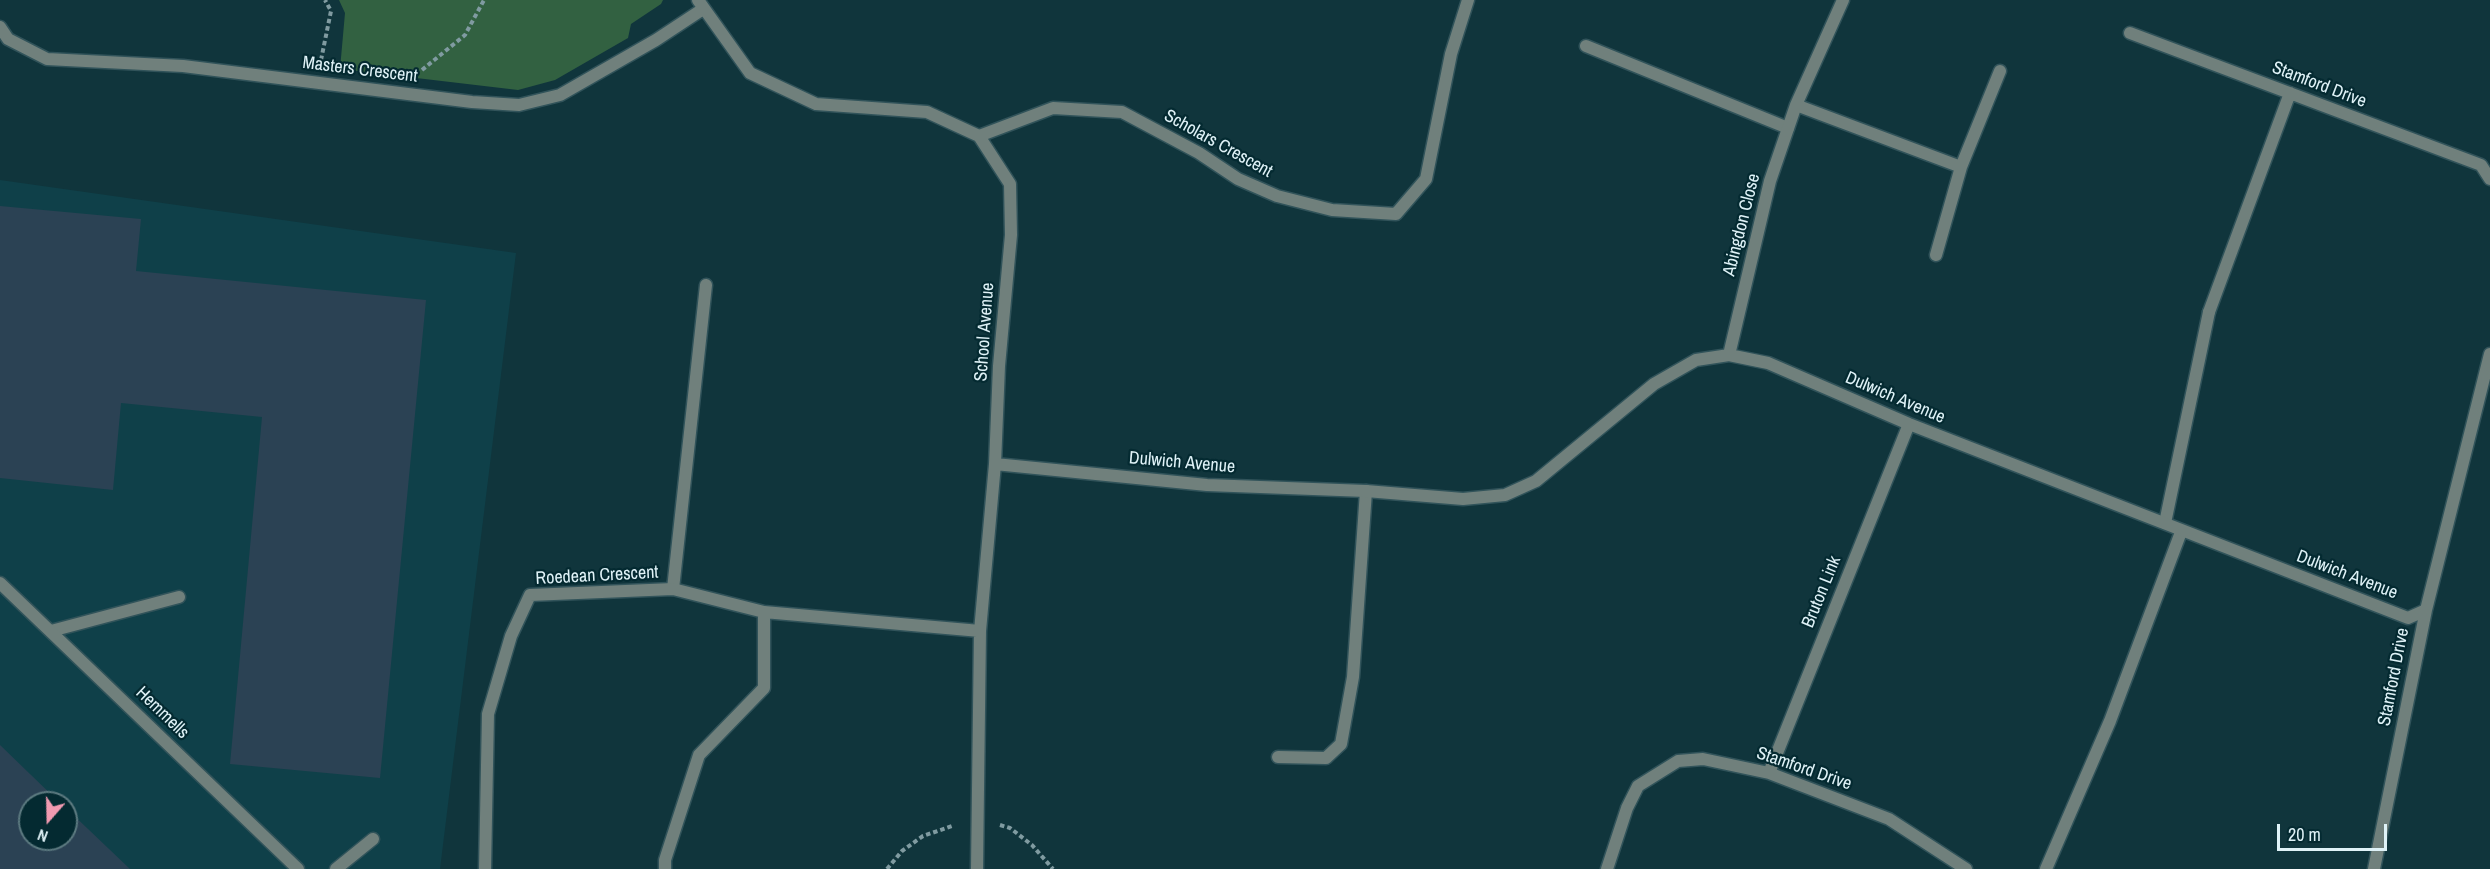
<!DOCTYPE html>
<style>
body{margin:0}
#map{position:relative;width:2490px;height:869px;overflow:hidden;background:#10353c;font-family:"Archivo Narrow",sans-serif}
canvas{display:block}
.north{position:absolute;left:18px;top:791px;width:60px;height:60px;box-sizing:border-box;background:#042a31;border:2px solid #5c7a80;border-radius:50%;rotate:200deg;font-size:16px;font-weight:700;line-height:24px;text-align:center;color:#dff2f7}
.north::after{content:'';display:block;margin:auto;width:21px;height:27px;background:#f19ab1;clip-path:polygon(50% 0,100% 100%,50% 72%,0 100%)}
.scale{position:absolute;left:2277px;top:824px;width:110px;height:27px;box-sizing:border-box;border:3px solid #dff2f7;border-top:0;padding-left:8px;font-size:18px;line-height:21px;white-space:nowrap;color:#dff2f7;-webkit-text-stroke:4px #042a31;paint-order:stroke}
</style>
<div id="map">
<canvas width="2490" height="869"></canvas>
<div class="north">N</div>
<div class="scale">20 m</div>
</div>
<script>
const ctx = document.querySelector('canvas').getContext('2d');
ctx.lineJoin = 'round';
function fillPath(path, color) { ctx.fillStyle = color; ctx.fill(path, 'evenodd'); }
const shape = rows => new Path2D(rows.map(r => 'M' + r).join(''));
function trace(path, color, width, dash) { ctx.strokeStyle = color; ctx.lineWidth = width; ctx.lineCap = dash ? 'butt' : 'round'; ctx.setLineDash(dash || []); ctx.stroke(path); }
function drawText(font, color, halo, rows, align = 'center') {
  ctx.font = font + ' "Archivo Narrow",sans-serif'; ctx.lineWidth = 4.5; ctx.setLineDash([]); ctx.textBaseline = 'middle'; ctx.strokeStyle = halo; ctx.fillStyle = color; for (const [text, x, y, turn = 0] of rows) {
    ctx.save(); ctx.translate(x, y); ctx.rotate((+turn || 0) * Math.PI / 180); ctx.textAlign = isNaN(turn) ? turn : align; if (halo) ctx.strokeText(text, 0, 0); ctx.fillText(text, 0, 0); ctx.restore();
  }
}
fillPath(shape([
 [0,180,516,253,440,869,0,869],
 [30,803,66,803,66,839,30,839]
]), '#0f4049');
fillPath(shape([
 [339,0,663,0,661,4,631,24,628,38,555,80,518,90,340,69,345,13]
]), '#326141');
fillPath(shape([
 [0,206,141,219,136,271,426,300,380,778,230,764,262,417,121,403,113,490,0,478],
 [0,745,60,803,30,803,30,839,66,839,66,808,130,869,0,869]
]), '#2b4254');
const lane = shape([
 [1586,46,1788,128],
 [2165,523,2209,312],
 [673,589,706,285],
 [51,631,179,597],
 [1278,757,1326,758,1341,744,1353,677,1366,491],
 [2046,869,2110,721,2181,532]
]);
const street = shape([
 [698,0,750,73,816,104,927,112,979,136,1010,184,1011,235,999,366,995,464,980,631,977,869],
 [0,27,8,39,47,59,183,66,472,102,519,105,560,95,656,40,703,9],
 [2130,33,2481,165,2490,179],
 [1796,105,1961,167],
 [979,136,1053,108,1122,112,1199,153,1238,179,1277,196,1332,210,1396,214,1426,179,1451,54,1468,0],
 [1936,255,1961,167,2000,71],
 [2209,312,2290,93],
 [1729,355,1770,181,1796,105,1843,0],
 [995,464,1207,485,1366,491,1463,499,1505,495,1536,481,1654,384,1696,360,1729,355,1768,363,1909,424,2408,618,2426,610],
 [0,583,298,869],
 [1769,773,1909,424],
 [336,869,373,839],
 [485,869,488,714,511,636,530,595,673,589,764,612,980,631],
 [665,869,665,860,699,755,764,688,764,612],
 [1607,869,1627,808,1638,786,1678,761,1703,759,1769,773,1889,819,1966,869],
 [2374,869,2426,610,2490,354]
]);
trace(lane, '#31535a', 15);
trace(street, '#31535a', 15);
trace(shape([
 [321,60,331,11,325,0],
 [422,70,465,35,484,0],
 [1000,825,1010,828,1032,845,1053,869],
 [887,869,902,851,923,836,952,826]
]), '#809ba1', 4, [4.5, 3]);
trace(lane, '#70807c', 12);
trace(street, '#70807c', 12);
drawText('18px', '#dff2f7', '#042a31', [
 ["Masters Crescent",360,70,7],
 ["Stamford Drive",2319,85,21],
 ["Scholars Crescent",1218,144,29],
 ["Abingdon Close",1742,225,-76],
 ["School Avenue",985,332,-86],
 ["Dulwich Avenue",1895,398,23],
 ["Dulwich Avenue",1182,463,5],
 ["Dulwich Avenue",2347,575,21],
 ["Roedean Crescent",597,576,-3],
 ["Bruton Link",1822,592,-68],
 ["Stamford Drive",2394,677,-79],
 ["Hemmells",162,713,44],
 ["Stamford Drive",1804,769,19]
]);
</script>
